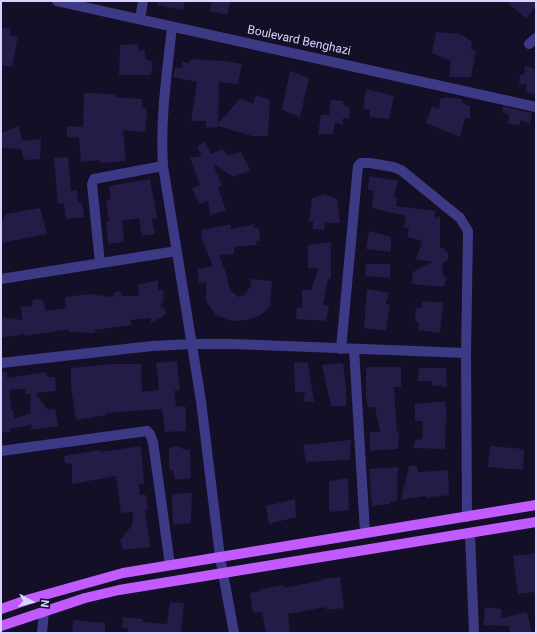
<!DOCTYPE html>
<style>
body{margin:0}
#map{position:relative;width:537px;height:634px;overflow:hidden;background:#130f26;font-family:Roboto,sans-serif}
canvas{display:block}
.frame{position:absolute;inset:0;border:2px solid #d9d4ff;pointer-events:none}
.north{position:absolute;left:12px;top:582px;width:40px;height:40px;-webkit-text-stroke:3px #130f26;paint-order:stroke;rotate:97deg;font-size:11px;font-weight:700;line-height:16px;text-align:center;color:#d9d4ff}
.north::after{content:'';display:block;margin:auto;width:14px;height:18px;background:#d9d4ff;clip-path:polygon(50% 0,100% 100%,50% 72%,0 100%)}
</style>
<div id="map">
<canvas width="537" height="634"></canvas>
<div class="frame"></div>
<div class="north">N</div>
</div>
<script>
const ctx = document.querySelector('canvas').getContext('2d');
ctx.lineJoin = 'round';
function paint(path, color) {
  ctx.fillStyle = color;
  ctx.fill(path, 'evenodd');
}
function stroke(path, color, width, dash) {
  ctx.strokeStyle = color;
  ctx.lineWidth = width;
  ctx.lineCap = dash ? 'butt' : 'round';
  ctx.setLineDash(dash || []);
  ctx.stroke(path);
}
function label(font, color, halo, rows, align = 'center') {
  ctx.font = font + ' Roboto,sans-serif';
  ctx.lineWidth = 3;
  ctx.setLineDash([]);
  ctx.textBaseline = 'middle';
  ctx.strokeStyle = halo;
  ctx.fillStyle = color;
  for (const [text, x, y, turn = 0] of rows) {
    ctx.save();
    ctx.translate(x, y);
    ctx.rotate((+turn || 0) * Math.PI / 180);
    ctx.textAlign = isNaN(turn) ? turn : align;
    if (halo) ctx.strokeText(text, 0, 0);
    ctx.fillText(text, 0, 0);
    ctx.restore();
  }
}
paint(new Path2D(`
 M158 1H185L183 10 157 5Z
 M212 1H231L227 15 210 11Z
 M506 1H536V6L526 19Z
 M2 28 11 29 10 35 18 36 12 67 1 65V34Z
 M436 32 461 34 472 42 471 49 476 51 471 77H449L451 61 432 53Z
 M138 44 139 51 145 50V59L153 62 151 75H119L120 45Z
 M191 59 220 61V60L242 64 238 84 219 82 218 123 241 98 253 104 256 95 270 100 268 136H252L218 126V127L206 128V121H191L197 82 173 77 175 67 182 68V62L189 63Z
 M525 66 536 69V95L526 92 527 84H519L520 75H524Z
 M290 71 309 78 300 117 282 110Z
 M366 89 394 96 389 119 370 117V110L363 108Z
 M84 93 116 94V97L142 99V108L147 109 145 132 123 130 126 161 100 163V160L81 162 79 138 67 137V126L83 127Z
 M447 97 462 99 463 103 470 106V118H465L460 137 426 123 432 106 439 109 440 99Z
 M331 100 343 101 344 106 350 107 349 119 343 118V125L335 122 333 134H318L321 115H329Z
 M503 106 532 113 530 124 520 120V125L508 124 509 115 502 112Z
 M19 126 22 141 41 139 40 159 24 160 21 149 1 148V133Z
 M205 142 211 154 222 149 228 155 241 152 250 170 234 177 213 164 222 186 218 188 226 210 210 215 208 201 199 204 192 188 200 185 190 158 202 156 197 146Z
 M68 157 71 191 77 190 78 203H82L84 217 66 219 64 203 58 204 54 158Z
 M369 176 398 181 394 196 397 198 396 206 435 211V219L440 216V248H444L448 253V259L442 264 443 276 447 277 444 287 412 284 413 272 433 262 416 259 422 241 407 237 409 228H404L406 216 372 208 374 191 368 190Z
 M150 179 157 218 152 219 155 234 142 236 139 218 122 221 124 242 108 244 106 222H109L106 200H111L109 186Z
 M325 194 337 199 340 223H325L324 230 313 229V221H309L312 198Z
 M40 208 47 234 1 243V221L3 220 6 214Z
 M231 224V229L255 224 254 228H259L260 241H256L257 245 234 247V254L219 255 226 273 230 290 238 297 245 295 251 285V279L272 281 270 306 261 315 247 320 231 321 216 315 206 301V282L199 283 197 269 213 266 201 238 202 230Z
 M369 231 391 237V252L366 249Z
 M331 242V279H328L323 305 329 306 326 321 296 319 297 307 302 308V290H311L318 269 308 268V245Z
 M366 264H390V278L365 276Z
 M158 280V290H163L164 300 160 306 166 310 165 315 151 323V318L138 319 131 320V325L95 330V333L69 332V329L25 336 24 334 1 338V317L22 320 21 307 32 306 33 299 43 300 46 311 66 308 65 297 89 294 113 297 115 292 120 291 122 296H139L137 285Z
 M367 289 389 293 386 304 390 305 386 331 364 328Z
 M421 301 443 302 440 333 418 330 419 322 415 321 416 308 422 307Z
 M177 361 180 390 174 391 176 406 186 407V431L165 432 162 409 105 413 106 415 76 420 71 387V368L111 364H141L142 392 159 390 156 363Z
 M294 362 308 363 314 402 303 401 305 392H295Z
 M343 363 346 387V406H331L322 365Z
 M366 367H401V387H394L397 432 399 431 398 449 370 451V432H380L375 407H368L366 398Z
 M419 368H446L447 387 432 385 431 381H418Z
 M7 372V378L46 372 48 377H55L56 391 35 393 48 410 55 409 58 426 31 430 32 425 10 429V432H1V373ZM26 389V394H31L30 413 14 419 13 410H11L9 390Z
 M445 401 447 420H446L445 449 413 448 415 440 422 439 423 421H415V404Z
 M351 440 350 460 306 462 303 445Z
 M141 446 144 484H139L140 495H146L148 510 145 511 150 547 123 550 120 541 132 525 133 512 121 513 116 476 72 484V464L65 463 64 456 100 450V452Z
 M179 446 183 449 190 450 191 478 175 480 173 471 169 469V448Z
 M490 446 524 449 523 470 488 467Z
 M409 466H417L418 472 448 470 449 495 426 498V496L401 500Z
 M398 467 397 501 390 502V504L372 506 369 469Z
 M348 478 349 510 329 512V481Z
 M192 493 191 523 173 525 172 494Z
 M295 499 296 517 269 524 266 506Z
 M536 553V592L518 594 513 556Z
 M340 577 344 608 327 610 326 607 288 614 290 633H266L262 612 253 613 250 593 261 591V589L284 585V588L323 580V579Z
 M170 602 184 603 181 633H128V629L122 628 123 617 143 619 142 622 167 624Z
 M485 607 502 609 501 618 527 612 532 633H510L509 626 483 625V623L484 622Z
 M73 620 105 623V633H72Z`), '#241b47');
stroke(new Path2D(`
 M57 1 536 107
 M140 19 143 1
 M172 27C167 73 160 119 163 166L201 401 220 557 234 633
 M529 44 536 38
 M100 263 92 184 94 179 163 166
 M1 279 177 251
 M341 349 358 166 361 163H370L393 167 401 170 460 218 468 231 466 353 467 517
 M354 349 365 532
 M1 363 152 346 192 344H233L466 353
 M1 451 147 431 150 434 153 442 170 565
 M470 533 474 633
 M42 633 44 611`), '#3d3a85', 10);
stroke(new Path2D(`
 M1 609 30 599 123 573 536 505
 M1 626 85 598 119 590 536 522`), '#c25bff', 10);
label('12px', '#d9d4ff', '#130f26', [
 ["Boulevard Benghazi",299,41,12]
]);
</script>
